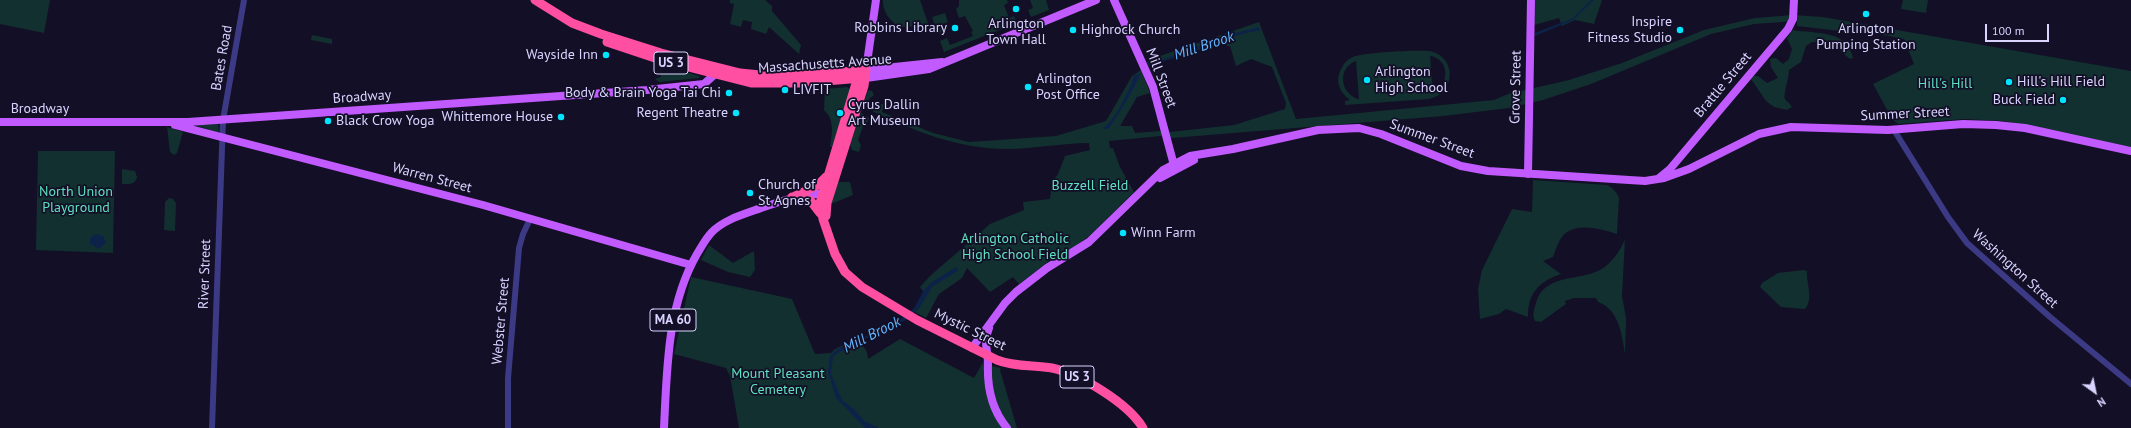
<!DOCTYPE html>
<style>
body{margin:0}
#map{position:relative;width:2131px;height:428px;overflow:hidden;background:#130f26;font-family:"PT Sans",sans-serif}
canvas{display:block}
.north{position:absolute;left:2075px;top:372px;width:40px;height:40px;-webkit-text-stroke:3px #130f26;paint-order:stroke;rotate:147deg;font-size:11px;font-weight:700;line-height:16px;text-align:center;color:#d9d4ff}
.north::after{content:'';display:block;margin:auto;width:14px;height:18px;background:#d9d4ff;clip-path:polygon(50% 0,100% 100%,50% 72%,0 100%)}
.scale{position:absolute;left:1985px;top:24px;width:64px;height:18px;box-sizing:border-box;border:2px solid #d9d4ff;border-top:0;padding-left:5px;font-size:12px;line-height:14px;white-space:nowrap;color:#d9d4ff;-webkit-text-stroke:3px #130f26;paint-order:stroke}
</style>
<div id="map">
<canvas width="2131" height="428"></canvas>
<div class="north">N</div>
<div class="scale">100 m</div>
</div>
<script>
const ctx = document.querySelector('canvas').getContext('2d');
ctx.lineJoin = 'round';
function paint(path, color) {
  ctx.fillStyle = color;
  ctx.fill(path, 'evenodd');
}
function stroke(path, color, width, dash) {
  ctx.strokeStyle = color;
  ctx.lineWidth = width;
  ctx.lineCap = dash ? 'butt' : 'round';
  ctx.setLineDash(dash || []);
  ctx.stroke(path);
}
function label(font, color, halo, rows, align = 'center') {
  ctx.font = font + ' "PT Sans",sans-serif';
  ctx.lineWidth = 3.5;
  ctx.setLineDash([]);
  ctx.textBaseline = 'middle';
  ctx.strokeStyle = halo;
  ctx.fillStyle = color;
  for (const [text, x, y, turn = 0] of rows) {
    ctx.save();
    ctx.translate(x, y);
    ctx.rotate((+turn || 0) * Math.PI / 180);
    ctx.textAlign = isNaN(turn) ? turn : align;
    if (halo) ctx.strokeText(text, 0, 0);
    ctx.fillText(text, 0, 0);
    ctx.restore();
  }
}
paint(new Path2D(`
 M0 0H50L44 33 0 24Z
 M730 0H765L772 6V11L801 45 799 54 769 27 766 34 751 29 752 22 743 20 741 27 730 24 734 4 730 3Z
 M883 0H920L929 26 899 27C890 21 882 11 883 0Z
 M959 0H1007L1008 3 1004 5 1009 18 1014 16 1017 23 944 52 940 41 947 38 950 45 973 36 971 32 973 31 965 16 959 18 956 9 959 6Z
 M1030 0H1046L1049 10 1031 17 1028 10 1033 8Z
 M1534 0H1602L1594 24 1575 20 1562 26 1559 18 1534 25Z
 M1903 0H1928L1926 13 1901 9Z
 M945 13 948 22 943 24 945 32 938 34 932 17Z
 M1793 15 1823 17 2131 71V147L2004 121 1964 119 1898 124 1892 119 1873 84 1914 64 1904 39 1853 29 1840 31 1797 26V21L1754 24 1711 34 1591 84 1543 100 1509 108 1443 116 1172 138 1161 136 1109 141 1110 148H1113L1120 167 1134 192 1089 236 1077 245 1050 260 1019 284 1013 277 990 292 967 268 962 278 939 294 926 318 915 312 920 307 923 291 920 287 930 276 990 224 1024 210 1023 202 1050 199 1052 182 1058 174 1065 156 1090 150 1089 143C1062 143 1034 149 1007 149 958 149 911 130 868 109L865 100 868 90 872 91 874 95 869 99V102L879 105 885 103 882 112 933 133 969 142 1056 136 1106 121 1132 76 1141 70 1150 93 1137 97 1120 126H1132L1135 133 1160 131 1170 132 1234 125 1285 109 1286 103 1272 67 1251 59 1236 66 1230 46H1227L1225 41 1149 66 1147 62 1151 59 1259 22 1296 119 1494 100 1508 94 1569 80 1622 63 1704 30 1755 18Z
 M1793 30C1815 34 1847 29 1853 58L1850 59 1837 48 1820 42H1812L1806 46 1801 62 1789 70C1789 78 1783 95 1785 99 1787 102 1790 103 1792 107L1787 110 1774 107 1766 101 1751 79 1754 76H1758L1767 83 1778 78 1771 67 1770 59 1776 58 1783 64 1789 59 1792 49 1787 38Z
 M312 35 332 39V44L311 40Z
 M1430 51C1457 57 1456 93 1429 99L1345 105V101L1350 100C1343 95 1338 88 1338 79 1339 70 1344 61 1353 57 1365 52 1416 50 1430 51ZM1430 56C1450 59 1450 85 1433 94ZM1356 61 1359 99H1358C1340 93 1337 68 1356 61Z
 M664 66 699 76V78L659 82 655 79 661 77 659 69Z
 M847 87 851 90 832 147H830C832 133 835 120 824 110L825 89Z
 M861 113 869 118 866 125 863 126 858 140 861 145 859 152 852 150 850 144Z
 M218 124 219 133 195 125Z
 M167 127 183 132 177 153 174 155 170 152Z
 M38 151H115L113 253 36 250Z
 M122 169 135 171 137 177C135 185 129 184 122 184Z
 M1533 180 1607 185C1613 188 1618 193 1619 199L1617 234C1601 229 1571 220 1560 240 1557 245 1555 252 1553 257L1543 261 1561 274C1539 282 1528 292 1528 317L1506 309 1499 314 1480 319 1478 289 1482 270 1512 209 1532 212Z
 M838 182H850L853 195 831 204Z
 M169 198 173 199 176 203 175 231 164 230 165 202Z
 M1625 239 1622 296 1626 318 1625 354C1622 335 1619 309 1598 302L1596 298H1574L1565 301 1566 304 1563 306 1541 322 1535 321C1532 315 1534 309 1536 303 1543 274 1579 281 1600 270 1611 264 1621 250 1625 239Z
 M709 245 733 263 754 251 755 270 750 277 728 272 701 260Z
 M1803 270 1807 271C1806 284 1814 298 1805 309L1781 307 1760 287 1762 283 1778 273Z
 M691 277 792 299 815 354 831 353 835 349 858 338 867 352 868 359 900 339 974 378 983 362 991 366 1001 368 1000 370 1017 428H739L730 376 726 368 674 354Z`), '#12302f');
paint(new Path2D(`
 M1591 0H1594L1573 20 1535 36V33L1573 18Z
 M1259 27 1260 31C1246 29 1169 60 1149 66L1148 62 1161 60 1232 34Z
 M1140 73C1141 78 1114 122 1108 129H1105L1103 128C1114 123 1131 87 1134 76Z
 M96 234 103 236 106 243 99 249 90 244V238Z
 M956 267 958 270 956 272 932 287 920 307 906 320 856 343 833 356 831 374 842 400 856 411 864 421 879 428H865L836 398 828 372 830 356 835 351 856 338 864 337 902 318 914 308 924 290 932 282Z`), '#0c2248');
stroke(new Path2D(`
 M1894 130 1948 217 1967 243 2050 317 2131 384
 M212 428 223 120 244 0
 M508 428V378L519 248 523 234 530 219`), '#3d3a85', 6);
stroke(new Path2D(`
 M876 0 866 70 942 62
 M1114 0 1153 87 1175 169
 M866 78 929 69 1096 0
 M0 122H188L647 90 704 84 714 75 715 69
 M175 125 483 205 691 265
 M1528 174 1531 0
 M1160 178 1194 160
 M1659 178 1670 169 1788 29 1793 19 1794 0
 M989 328C983 343 988 350 988 364 987 387 992 410 1007 428
 M972 348 1005 303 1016 292 1047 268 1089 242 1163 170 1190 156 1233 149 1318 130 1359 128 1381 134 1461 166 1488 171 1645 181 1664 178 1689 169 1759 134 1791 127 1888 130 1963 124 1996 125 2025 128 2131 151
 M664 428C667 369 667 306 697 254 702 246 706 238 712 232 725 219 745 214 761 208 784 200 804 194 829 193`), '#c25bff', 8);
stroke(new Path2D(`
 M535 0 572 23 601 34 661 53 740 73 780 77 866 70 864 86 827 203 826 216
 M607 42 661 60 751 83H801L862 78
 M860 70 820 203 823 219 835 254 845 272 862 287 917 320 997 360C1014 367 1034 365 1052 368 1080 374 1128 403 1143 428
 M792 197 810 200 820 213
 M793 197 818 185 826 177`), '#ff4fa3', 9);
for (const [x, y, r, color] of [
 [1016,9,4,"#00e5ff"],
 [1866,14,4,"#00e5ff"],
 [955,28,4,"#00e5ff"],
 [1073,30,4,"#00e5ff"],
 [1680,30,4,"#00e5ff"],
 [606,55,4,"#00e5ff"],
 [1367,80,4,"#00e5ff"],
 [2009,82,4,"#00e5ff"],
 [1028,87,4,"#00e5ff"],
 [785,90,4,"#00e5ff"],
 [729,93,4,"#00e5ff"],
 [2063,100,4,"#00e5ff"],
 [736,113,4,"#00e5ff"],
 [840,113,4,"#00e5ff"],
 [561,117,4,"#00e5ff"],
 [328,121,4,"#00e5ff"],
 [750,193,4,"#00e5ff"],
 [1123,233,4,"#00e5ff"]
]) {
  const dot = new Path2D();
  dot.arc(x, y, r, 0, 2 * Math.PI);
  ctx.fillStyle = color;
  ctx.fill(dot);
  stroke(dot, '#130f26', 1.5);
}
for (const [x, y, w] of [
 [671,63,34],
 [673,320,46],
 [1077,377,34]
]) {
  const box = new Path2D();
  box.roundRect(x - w / 2, y - 11, w, 22, 3);
  ctx.fillStyle = '#130f26';
  ctx.fill(box);
  stroke(box, '#d9d4ff', 1);
}
label('bold 13px', '#d9d4ff', null, [
 ["US 3",671,63],
 ["MA 60",673,320],
 ["US 3",1077,377]
]);
label('14px', '#d9d4ff', '#130f26', [
 ["Inspire",1672,22,"right"],
 ["Fitness Studio",1672,38,"right"],
 ["Arlington",1016,24,"center"],
 ["Town Hall",1016,40,"center"],
 ["Robbins Library",947,28,"right"],
 ["Arlington",1866,29,"center"],
 ["Pumping Station",1866,45,"center"],
 ["Highrock Church",1081,30],
 ["Wayside Inn",598,55,"right"],
 ["Arlington",1375,72],
 ["High School",1375,88],
 ["Arlington",1036,79],
 ["Post Office",1036,95],
 ["Hill's Hill Field",2017,82],
 ["LIVFIT",793,90],
 ["Body & Brain Yoga Tai Chi",721,93,"right"],
 ["Buck Field",2055,100,"right"],
 ["Cyrus Dallin",848,105],
 ["Art Museum",848,121],
 ["Regent Theatre",728,113,"right"],
 ["Whittemore House",553,117,"right"],
 ["Black Crow Yoga",336,121],
 ["Church of",758,185],
 ["St Agnes",758,201],
 ["Winn Farm",1131,233]
], 'left');
label('14px', '#d9d4ff', '#130f26', [
 ["Bates Road",222,58,-80],
 ["Massachusetts Avenue",825,64,-4],
 ["Mill Street",1161,78,69],
 ["Brattle Street",1723,85,-50],
 ["Grove Street",1516,87,-89],
 ["Broadway",362,97,-4],
 ["Broadway",40,109],
 ["Summer Street",1905,114,-3],
 ["Summer Street",1432,139,20],
 ["Warren Street",432,178,15],
 ["Washington Street",2015,269,42],
 ["River Street",205,274,-88],
 ["Webster Street",501,321,-85],
 ["Mystic Street",970,330,26]
]);
label('14px', '#5fe0c0', '#130f26', [
 ["Hill's Hill",1945,84],
 ["Buzzell Field",1090,186],
 ["North Union",76,192],
 ["Playground",76,208],
 ["Arlington Catholic",1015,239],
 ["High School Field",1015,255],
 ["Mount Pleasant",778,374],
 ["Cemetery",778,390]
]);
label('italic 15px', '#62b6ff', '#130f26', [
 ["Mill Brook",1204,46,-18],
 ["Mill Brook",872,335,-27]
]);
</script>
